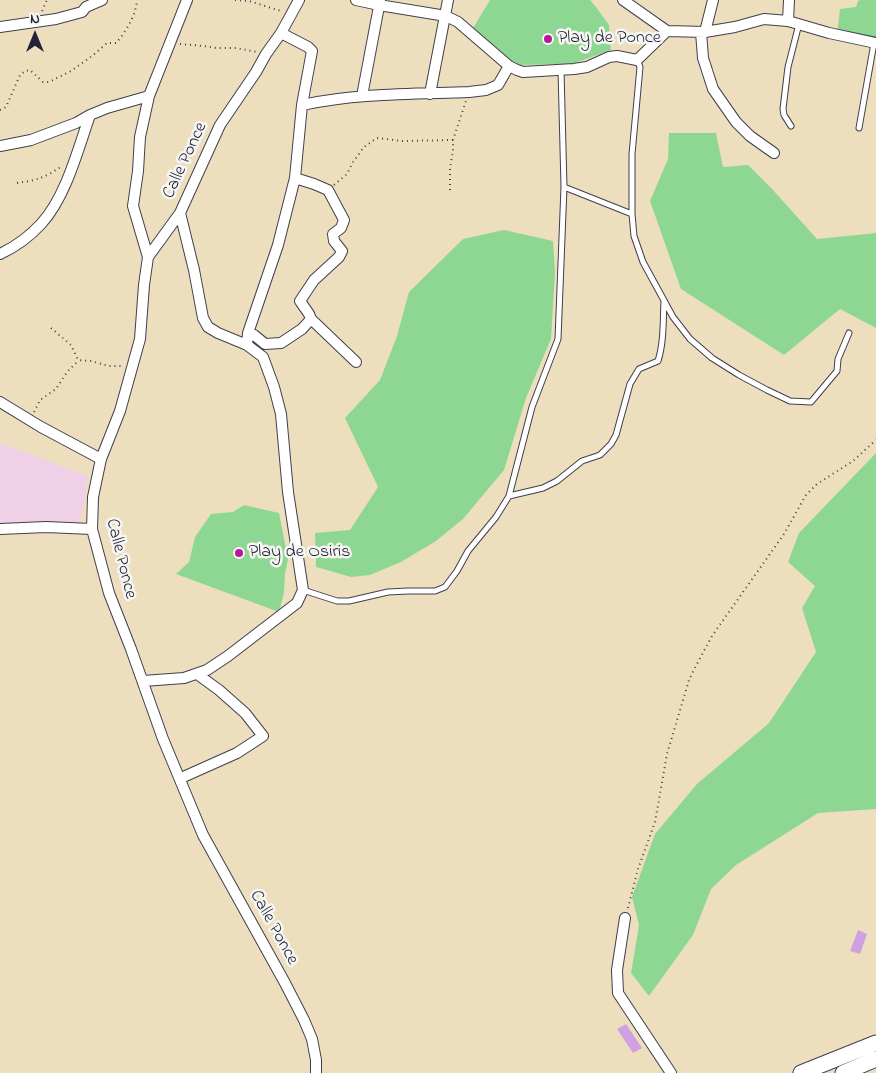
<!DOCTYPE html>
<style>
body{margin:0}
#map{position:relative;width:876px;height:1073px;overflow:hidden;background:#eddfbe;font-family:"Indie Flower",sans-serif}
canvas{display:block}
.north{position:absolute;left:10px;top:10px;width:50px;height:50px;-webkit-text-stroke:4px #f6f6f2;paint-order:stroke;rotate:0deg;font-size:14px;font-weight:700;line-height:20px;text-align:center;color:#22223b}
.north::after{content:'';display:block;margin:auto;width:18px;height:22px;background:#22223b;clip-path:polygon(50% 0,100% 100%,50% 72%,0 100%)}
</style>
<div id="map">
<canvas width="876" height="1073"></canvas>
<div class="north">N</div>
</div>
<script>
const ctx = document.querySelector('canvas').getContext('2d');
ctx.lineJoin = 'round';
function paint(path, color) {
  ctx.fillStyle = color;
  ctx.fill(path, 'evenodd');
}
function stroke(path, color, width, dash) {
  ctx.strokeStyle = color;
  ctx.lineWidth = width;
  ctx.lineCap = dash ? 'butt' : 'round';
  ctx.setLineDash(dash || []);
  ctx.stroke(path);
}
function label(font, color, halo, rows, align = 'center') {
  ctx.font = font + ' "Indie Flower",sans-serif';
  ctx.lineWidth = 5;
  ctx.setLineDash([]);
  ctx.textBaseline = 'middle';
  ctx.strokeStyle = halo;
  ctx.fillStyle = color;
  for (const [text, x, y, turn = 0] of rows) {
    ctx.save();
    ctx.translate(x, y);
    ctx.rotate((+turn || 0) * Math.PI / 180);
    ctx.textAlign = isNaN(turn) ? turn : align;
    if (halo) ctx.strokeText(text, 0, 0);
    ctx.fillText(text, 0, 0);
    ctx.restore();
  }
}
paint(new Path2D(`
 M0 443 88 476 81 521 0 525Z`), '#efd0e6');
paint(new Path2D(`
 M490 0H590L596 7 609 25 611 50 572 64 516 65 473 28Z
 M860 0H876V39L837 34 840 9 856 7 858 1Z
 M669 133H716L723 167 748 165 772 189 817 239 876 233V328L840 309 784 355 681 289 650 201 668 159Z
 M504 230 553 241 555 273 551 339 526 398 504 470 463 519 436 541 401 562 370 575 351 577 316 567 315 533 350 530 378 487 345 418 380 380 397 336 409 292 463 239Z
 M876 453V809L818 813 736 865 711 889 693 935 649 996 631 973 639 925 632 897 655 834 697 784 769 723 816 652 802 608 815 586 788 562 799 533Z
 M244 505 279 513 288 559 285 574 284 593 279 612 176 574 189 562 195 537 211 514 233 512Z`), '#8ed792');
paint(new Path2D(`
 M858 930 867 934 860 954 850 951Z
 M626 1024 642 1048 633 1053 617 1029Z`), '#d0a0e2');
const lane = new Path2D(`
 M637 60 640 67 632 154V214L634 236 643 262 673 317 690 339 712 358 739 375 767 390 790 401 811 402 837 371 838 359 849 333
 M791 126 784 115 783 109 788 67 799 24
 M859 128 874 43
 M564 187 632 214
 M509 496 543 488 557 481 582 461 600 455 611 444 616 435 630 384 639 369 658 361C664 342 663 321 664 301
 M303 590 337 601H349L388 592 408 591H435L445 587 457 571 468 551 496 517 509 496 532 407 558 339 564 187 561 70`);
const street = new Path2D(`
 M299 0 281 33 266 54 256 72 220 125 180 213 148 257 144 285 140 339 120 411 101 459 93 497 92 529 109 593 131 649 163 739 203 835 285 983 304 1020 312 1039 316 1060V1073
 M356 0 379 5 446 16 458 22 509 66 517 70 523 72 574 69 587 67 609 57 617 56 637 60 667 31
 M623 0 667 31 705 32 735 27 764 19 788 21 829 33 876 43
 M788 21 789 0
 M0 27 56 19 82 12 86 7 102 0
 M701 32 703 58 713 89 736 122 750 136 774 153
 M705 32 713 0
 M430 94 448 0
 M362 96 380 1
 M302 105C357 93 413 94 469 92L486 90 498 85 509 66
 M0 146 31 140 76 123 90 115 107 108 149 96
 M0 254C15 247 30 236 41 224 66 197 78 149 90 115
 M148 257 133 206 138 171 140 137 149 96 187 0
 M311 319 356 362
 M248 333 254 335 265 344 281 343 302 329 311 319 309 314 300 301 314 280 339 257 342 251 334 241 333 234 341 228 344 220 328 190 314 184 295 178
 M247 345 248 333 278 245 295 178 302 105 312 51 308 47 281 33
 M0 402 41 427 101 459
 M0 529 46 527 92 529
 M143 681 184 678 207 670 228 656 297 603 303 590 288 492 281 414 274 387 263 357 247 345 218 333 208 327 203 318 194 270 180 213
 M181 778 237 753 263 736 245 713 219 690 197 674
 M625 918 617 970 618 993 671 1073`);
const secondary = new Path2D(`
 M801 1073 876 1043
 M843 1073 876 1059`);
stroke(lane, '#403e4f', 7);
stroke(street, '#403e4f', 12);
stroke(secondary, '#403e4f', 17);
stroke(new Path2D(`
 M235 0 249 1 281 11
 M42 11 47 0
 M110 43H116C126 32 136 15 137 0
 M180 44 204 46 216 48H236L257 52
 M0 110 6 107 20 75 25 71 30 70 43 82H49L71 71 92 56 106 44H109
 M17 183C38 180 44 178 62 166
 M334 185 347 174 353 162 364 147 377 138 402 141 453 140
 M450 190V168L453 151V140L466 101
 M51 328 71 345 78 360 91 361 109 366H123
 M34 412 40 400 56 389 67 372 78 361
 M628 908 638 869 655 822 667 754 689 680 698 662 712 636 784 534 806 495 817 484 853 461 876 440`), '#403e4f', 2, [1, 4]);
stroke(lane, '#fff', 5);
stroke(street, '#fff', 10);
stroke(secondary, '#fff', 15);
for (const [x, y, r, color] of [
 [548,39,5,"#b5179e"],
 [239,553,5,"#b5179e"]
]) {
  const dot = new Path2D();
  dot.arc(x, y, r, 0, 2 * Math.PI);
  ctx.fillStyle = color;
  ctx.fill(dot);
  stroke(dot, '#f6f6f2', 2);
}
label('18px', '#22223b', '#f6f6f2', [
 ["Play de Ponce",558,39],
 ["Play de Osiris",249,553]
], 'left');
label('18px', '#22223b', '#f6f6f2', [
 ["Calle Ponce",186,161,-65],
 ["Calle Ponce",120,559,76],
 ["Calle Ponce",273,928,61]
]);
</script>
